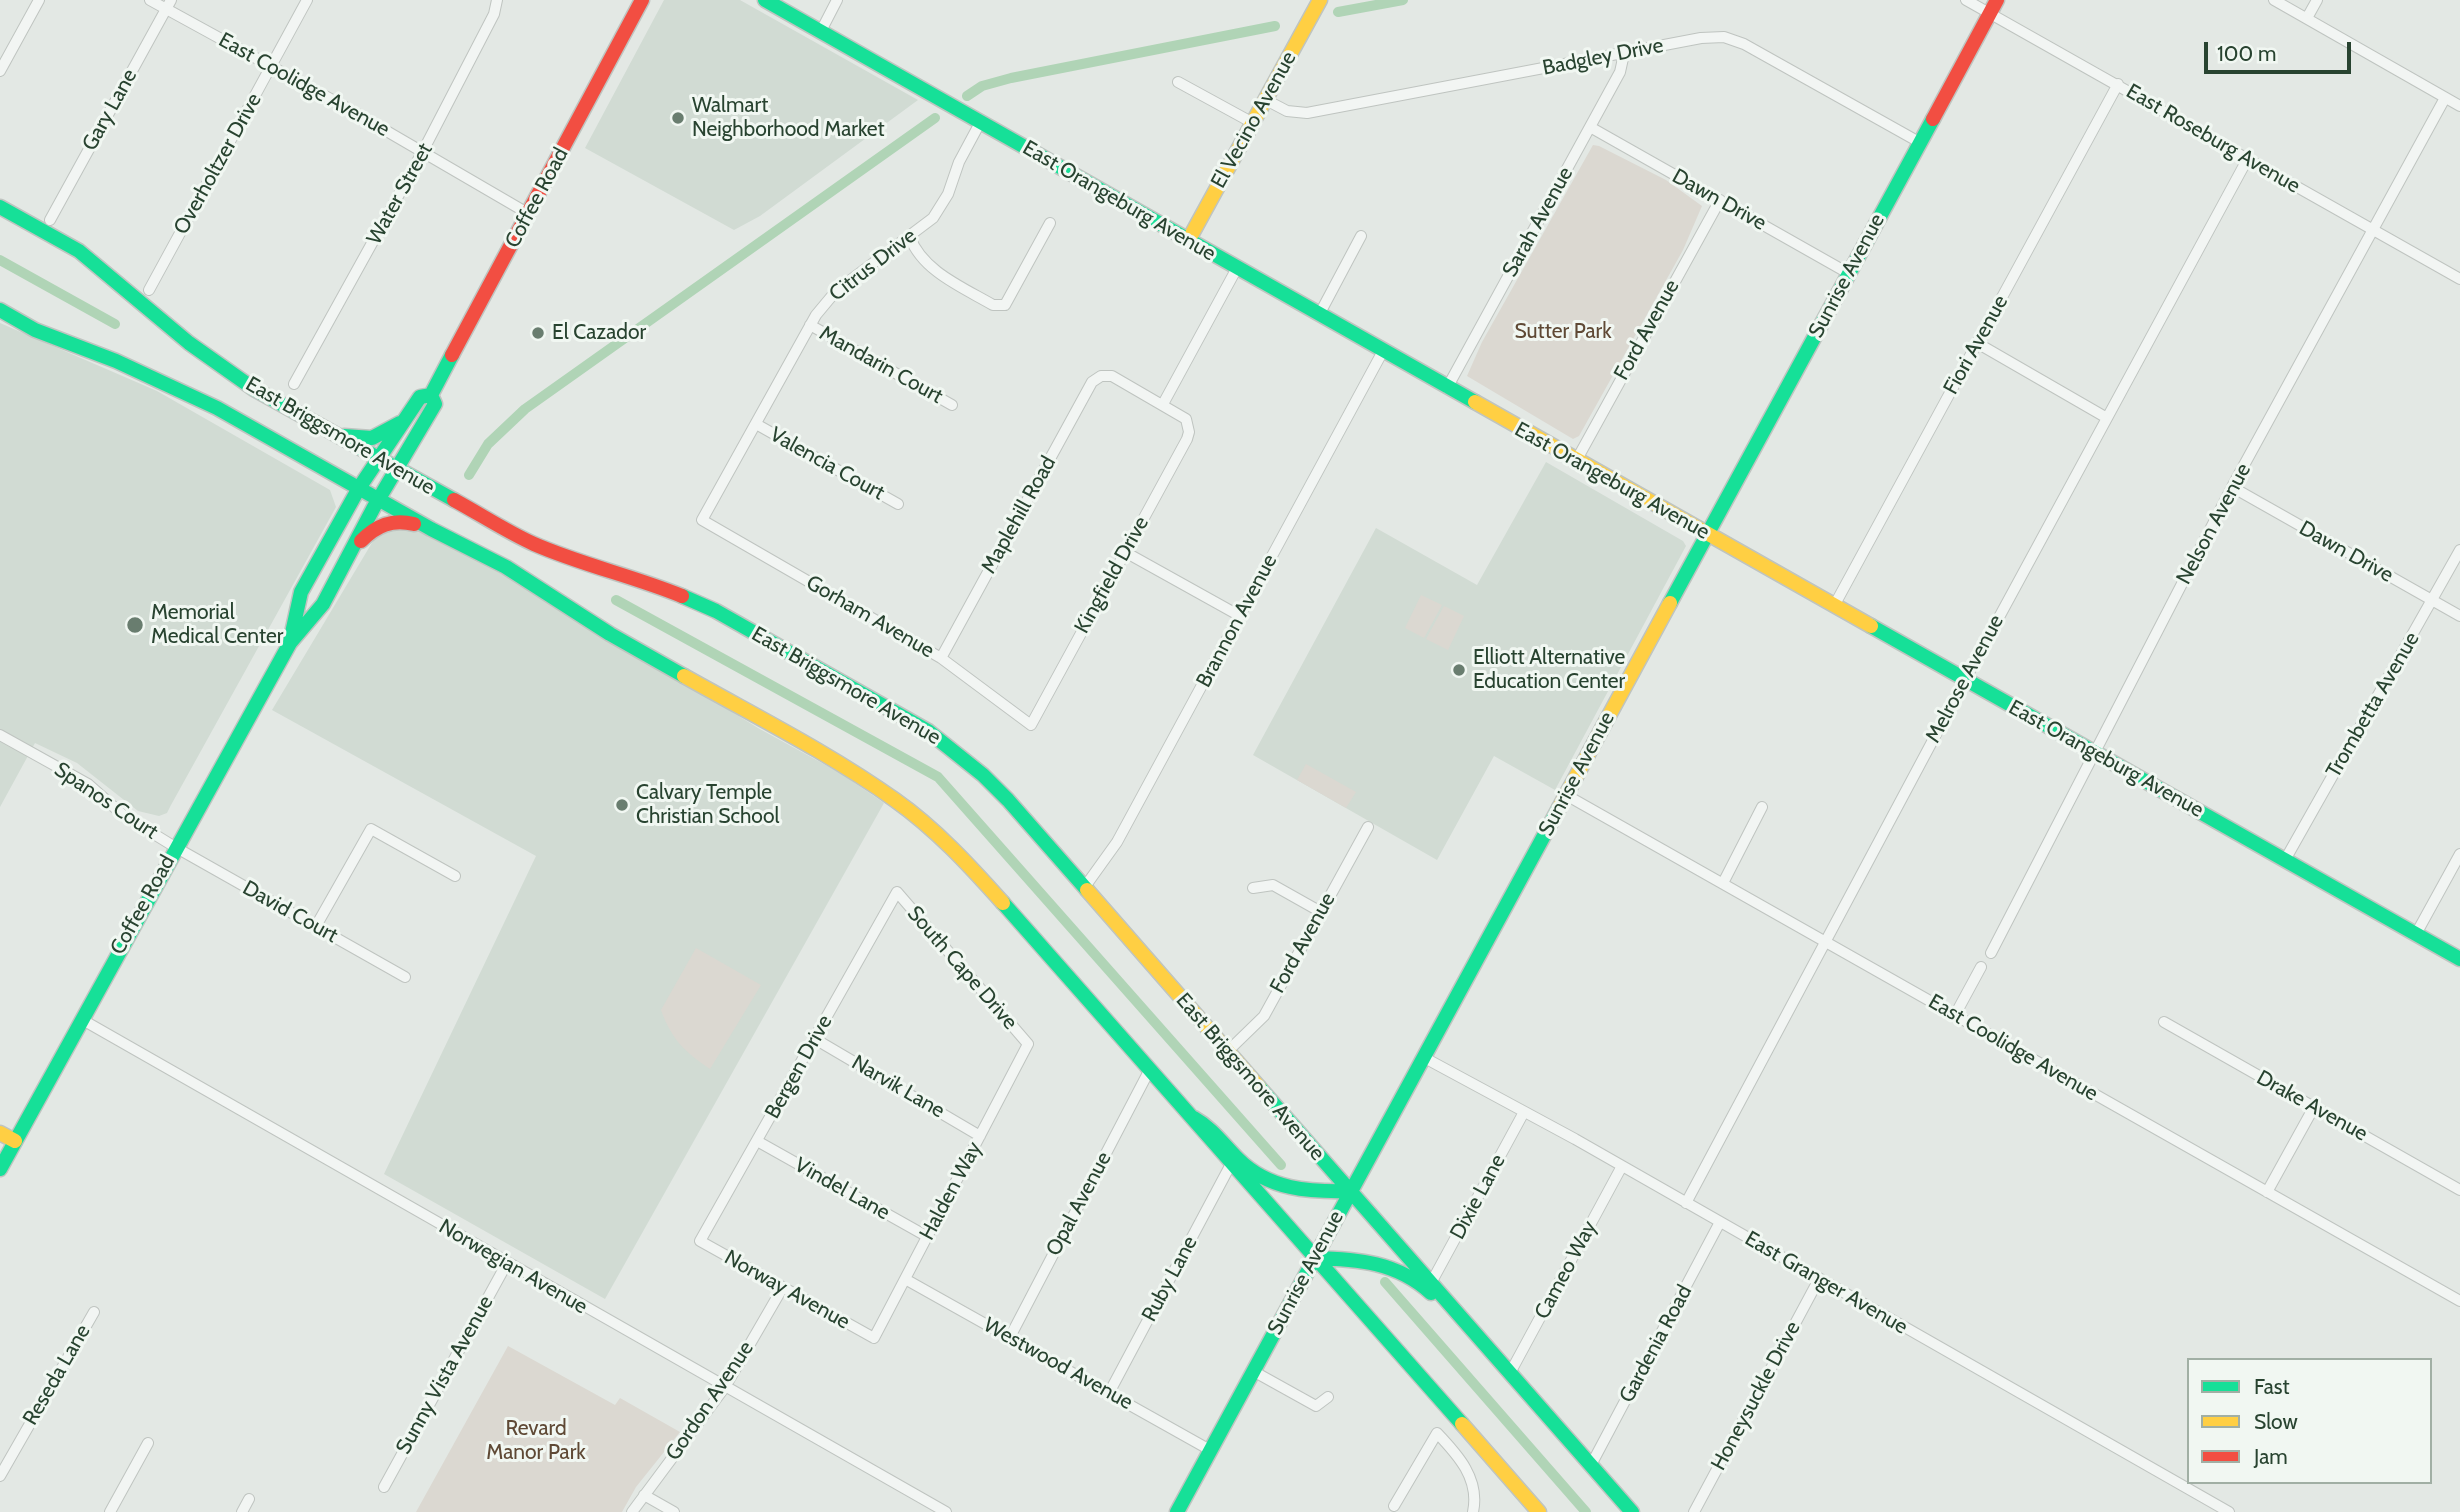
<!DOCTYPE html>
<style>
body{margin:0}
#map{position:relative;width:2460px;height:1512px;overflow:hidden;background:#e3e8e4;font-family:Cabin,sans-serif}
canvas{display:block}
.legend{position:absolute;left:2187px;top:1358px;width:245px;height:126px;box-sizing:border-box;background:#f1f7f2;border:2px solid #a1afa4;margin:0;padding:9px 12px;list-style:none;font-size:21px;color:#284330}
.legend li{display:flex;align-items:center;gap:14px;height:35px}
.legend b{width:35px;border:2px solid #a1afa4}
.scale{position:absolute;left:2204px;top:42px;width:147px;height:32px;box-sizing:border-box;border:4px solid #284330;border-top:0;padding-left:9px;font-size:21px;line-height:24px;white-space:nowrap;color:#284330;-webkit-text-stroke:5px #f1f7f2;paint-order:stroke}
</style>
<div id="map">
<canvas width="2460" height="1512"></canvas>
<ul class="legend">
<li><b style="height:9px;background:#16e098"></b>Fast</li>
<li><b style="height:9px;background:#ffcf43"></b>Slow</li>
<li><b style="height:9px;background:#f24e42"></b>Jam</li>
</ul>
<div class="scale">100 m</div>
</div>
<script>
const ctx = document.querySelector('canvas').getContext('2d');
ctx.lineJoin = 'round';
function paint(path, color) {
  ctx.fillStyle = color;
  ctx.fill(path, 'evenodd');
}
function stroke(path, color, width, dash) {
  ctx.strokeStyle = color;
  ctx.lineWidth = width;
  ctx.lineCap = dash ? 'butt' : 'round';
  ctx.setLineDash(dash || []);
  ctx.stroke(path);
}
function label(font, color, halo, rows, align = 'center') {
  ctx.font = font + ' Cabin,sans-serif';
  ctx.lineWidth = 6;
  ctx.setLineDash([]);
  ctx.textBaseline = 'middle';
  ctx.strokeStyle = halo;
  ctx.fillStyle = color;
  for (const [text, x, y, turn = 0] of rows) {
    ctx.save();
    ctx.translate(x, y);
    ctx.rotate((+turn || 0) * Math.PI / 180);
    ctx.textAlign = isNaN(turn) ? turn : align;
    if (halo) ctx.strokeText(text, 0, 0);
    ctx.fillText(text, 0, 0);
    ctx.restore();
  }
}
paint(new Path2D(`
 M664 0H740L918 100 760 216 734 230 585 148Z
 M0 323 157 391 330 490 336 507 171 805 167 813 159 816 138 811 77 763 35 743 0 807Z
 M1546 462 1683 541 1686 546 1555 790 1494 756 1437 860 1253 755 1376 528 1477 585Z
 M406 523 558 604 758 728 842 774 884 803 605 1299 384 1174 536 856 272 710 379 531Z`), '#d1dbd3');
paint(new Path2D(`
 M1593 145 1599 146 1666 180 1702 206 1683 250 1579 436 1573 439 1467 376 1482 342Z
 M1421 595 1442 605 1424 638 1405 628Z
 M1444 606 1464 616 1448 650 1426 639Z
 M1306 764 1356 792 1346 808 1297 780Z
 M696 948 761 985 710 1069C684 1051 672 1040 661 1010Z
 M508 1346 615 1405 620 1398 680 1432 636 1487 622 1512H416Z`), '#dbd8d1');
stroke(new Path2D(`
 M1338 12 1403 0
 M967 96 982 86 1011 78 1275 26
 M0 260 115 324
 M469 475 488 444 525 409 935 118
 M616 600 938 777 1281 1165
 M1385 1282 1586 1512`), '#b0d4b6', 10);
const street = new Path2D(`
 M150 0 347 108 529 214
 M1966 0 2460 279
 M2274 0 2460 106
 M2307 18 2317 0
 M821 31 837 0
 M0 71 39 0
 M1178 82 1253 123
 M1266 100 1287 111 1307 113 1701 38 1724 37 1744 44 1919 142
 M1590 127 1848 273
 M50 220 171 0
 M910 237C922 271 964 288 993 305H1005L1050 223
 M149 290 307 0
 M1319 315 1361 236
 M810 325 952 405
 M1977 343 2107 418
 M294 384 423 151 494 14 497 0
 M1447 388 1620 72 1624 54
 M1163 404 1237 268
 M756 424 898 504
 M1576 461 1720 200
 M2232 487 2460 616
 M1125 552 1240 616
 M1834 606 2118 84
 M941 658 1092 382 1101 376H1112L1186 419 1189 432 1187 439 1031 725 941 658 702 520 816 315 836 291 933 218 948 194 959 162 981 121
 M0 735 88 784 123 815 175 847 405 977
 M1566 795 2460 1301
 M2285 860 2460 550
 M1723 883 1762 807
 M1084 888 1117 842 1383 351
 M1253 888 1273 885 1321 912
 M897 892 1028 1044 874 1338 700 1241Z
 M316 926 371 829 455 876
 M2416 934 2460 854
 M1991 953 2232 487 2445 98
 M1955 1015 1981 967
 M81 1019 946 1512
 M2164 1022 2460 1190
 M815 1039 980 1136
 M1228 1051 1264 1016 1368 827
 M1423 1057 1575 1139 2229 1512
 M757 1141 928 1237
 M2267 1192 2314 1107
 M1686 1203 1965 680 2248 158
 M905 1279 1210 1450
 M1431 1283 1524 1112
 M1010 1337 1149 1071
 M1253 1371 1316 1406 1328 1397
 M1510 1373 1622 1166
 M1109 1393 1231 1164
 M1591 1465 1720 1222
 M0 1476 94 1312
 M384 1487 507 1263
 M644 1495 674 1512
 M1394 1506 1437 1433C1458 1455 1480 1479 1473 1512
 M110 1512 148 1443
 M242 1512 249 1499
 M632 1512 725 1387 783 1287
 M1694 1512 1819 1279`);
const fast = new Path2D(`
 M765 0 1475 402
 M0 207 79 251 189 343 254 389 454 500
 M0 310 35 330 116 361 217 408 431 529 506 567 610 634 684 676
 M344 436 372 438 400 423
 M682 596 716 611 928 731 983 775 1008 800 1087 890
 M1670 603 1933 119
 M1871 626 2460 959
 M290 642 301 592 359 488 420 397 431 395
 M1003 903 1462 1424
 M1259 1087 1632 1512
 M1194 1118C1212 1128 1223 1144 1238 1159 1269 1190 1309 1192 1350 1191
 M0 1169 290 643 323 604 374 507 435 404 431 395 452 355
 M1313 1258C1358 1259 1397 1262 1431 1293
 M1177 1512 1559 808`);
const slow = new Path2D(`
 M1188 241 1320 0
 M1475 402 1871 626
 M684 676C755 716 829 753 895 800 936 829 970 866 1003 903
 M1559 808 1670 603
 M1087 890 1259 1087
 M0 1133 15 1141
 M1462 1424 1539 1512`);
const jam = new Path2D(`
 M1933 119 1997 0
 M452 355 642 0
 M454 500C480 514 507 532 534 544 582 565 633 576 682 596
 M361 541C377 525 392 519 414 524`);
stroke(street, '#bfc4c0', 12);
stroke(fast, '#bfc4c0', 17);
stroke(slow, '#bfc4c0', 17);
stroke(jam, '#bfc4c0', 17);
stroke(street, '#f2f5f3', 10);
stroke(fast, '#16e098', 14);
stroke(slow, '#ffcf43', 14);
stroke(jam, '#f24e42', 14);
for (const [x, y, r, color] of [
 [678,118,7,"#697d6f"],
 [538,333,7,"#697d6f"],
 [135,625,9,"#697d6f"],
 [1459,670,7,"#697d6f"],
 [622,805,7,"#697d6f"]
]) {
  const dot = new Path2D();
  dot.arc(x, y, r, 0, 2 * Math.PI);
  ctx.fillStyle = color;
  ctx.fill(dot);
  stroke(dot, '#f1f7f2', 2.5);
}
label('21px', '#284330', '#f1f7f2', [
 ["Badgley Drive",1603,57,-11],
 ["East Coolidge Avenue",304,85,29],
 ["Gary Lane",110,110,-61],
 ["El Vecino Avenue",1254,120,-61],
 ["East Roseburg Avenue",2213,139,30],
 ["Overholtzer Drive",218,164,-61],
 ["Water Street",400,194,-61],
 ["Coffee Road",537,198,-62],
 ["Dawn Drive",1719,200,29],
 ["East Orangeburg Avenue",1119,201,30],
 ["Sarah Avenue",1538,222,-61],
 ["Citrus Drive",873,265,-38],
 ["Sunrise Avenue",1847,276,-62],
 ["Ford Avenue",1647,330,-61],
 ["Fiori Avenue",1976,345,-61],
 ["Mandarin Court",881,365,29],
 ["East Briggsmore Avenue",340,436,30],
 ["Valencia Court",827,464,29],
 ["East Orangeburg Avenue",1612,481,29],
 ["Maplehill Road",1019,515,-61],
 ["Nelson Avenue",2214,524,-62],
 ["Dawn Drive",2346,552,29],
 ["Kingfield Drive",1112,575,-61],
 ["Gorham Avenue",870,617,30],
 ["Brannon Avenue",1237,621,-62],
 ["Melrose Avenue",1965,679,-62],
 ["East Briggsmore Avenue",846,686,30],
 ["Trombetta Avenue",2373,705,-60],
 ["East Orangeburg Avenue",2106,759,29],
 ["Sunrise Avenue",1577,774,-62],
 ["Spanos Court",106,801,34],
 ["Coffee Road",143,905,-61],
 ["David Court",290,912,29],
 ["Ford Avenue",1303,943,-61],
 ["South Cape Drive",962,968,49],
 ["East Coolidge Avenue",2013,1048,30],
 ["Bergen Drive",799,1067,-61],
 ["East Briggsmore Avenue",1250,1077,49],
 ["Narvik Lane",898,1087,30],
 ["Drake Avenue",2312,1106,29],
 ["Vindel Lane",842,1189,29],
 ["Halden Way",951,1191,-62],
 ["Dixie Lane",1478,1197,-62],
 ["Opal Avenue",1079,1204,-62],
 ["Norwegian Avenue",513,1267,30],
 ["Cameo Way",1566,1270,-62],
 ["Sunrise Avenue",1306,1273,-62],
 ["Ruby Lane",1170,1279,-62],
 ["East Granger Avenue",1826,1283,30],
 ["Norway Avenue",787,1290,29],
 ["Gardenia Road",1656,1344,-62],
 ["Westwood Avenue",1058,1364,29],
 ["Reseda Lane",57,1375,-60],
 ["Sunny Vista Avenue",445,1375,-61],
 ["Honeysuckle Drive",1756,1396,-62],
 ["Gordon Avenue",710,1401,-56]
]);
label('21px', '#284330', '#f1f7f2', [
 ["Walmart",692,106],
 ["Neighborhood Market",692,130],
 ["El Cazador",552,333],
 ["Memorial",151,613],
 ["Medical Center",151,637],
 ["Elliott Alternative",1473,658],
 ["Education Center",1473,682],
 ["Calvary Temple",636,793],
 ["Christian School",636,817]
], 'left');
label('21px', '#5f4935', '#f1f7f2', [
 ["Sutter Park",1563,332],
 ["Revard",536,1429],
 ["Manor Park",536,1453]
]);
</script>
